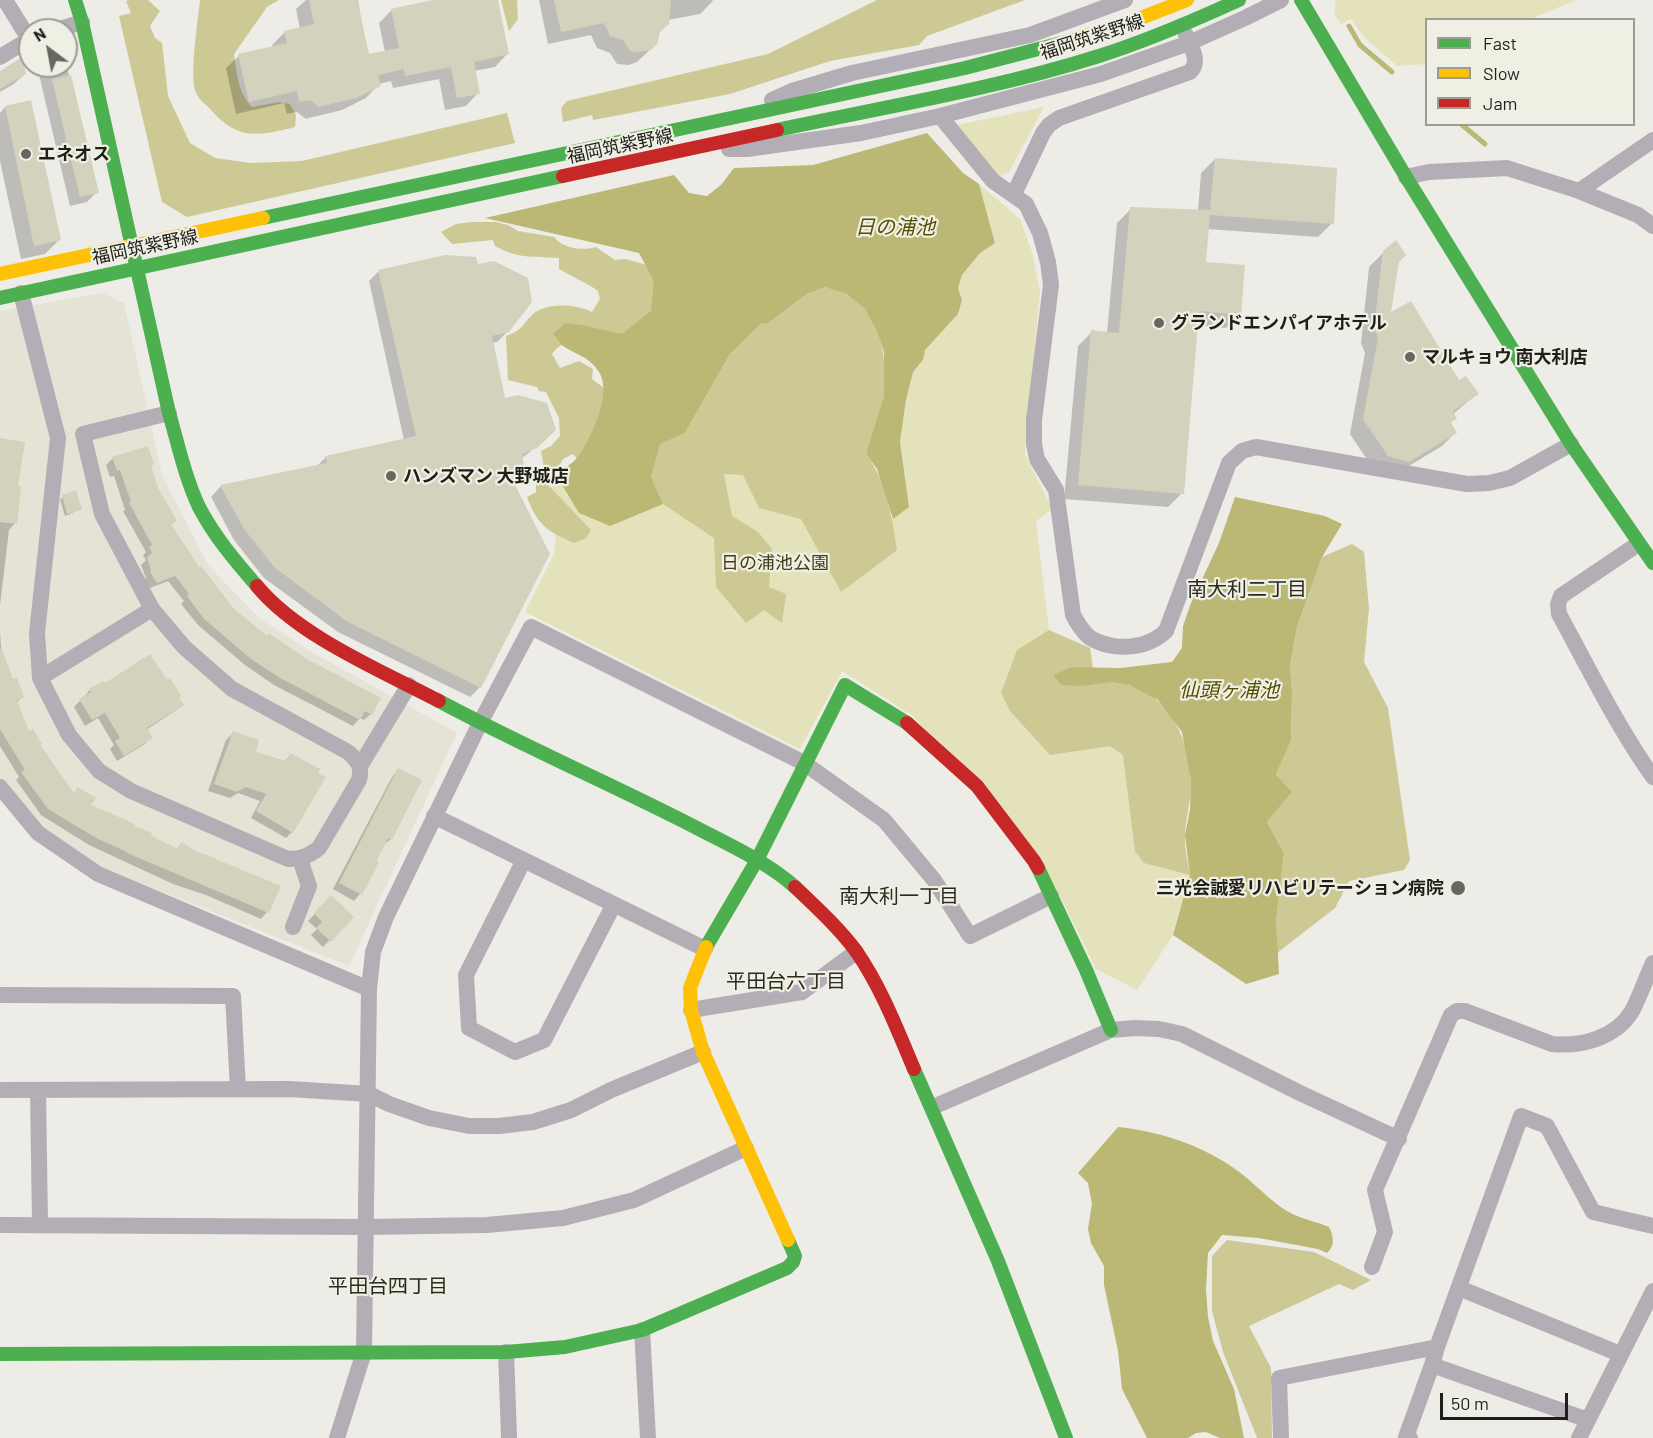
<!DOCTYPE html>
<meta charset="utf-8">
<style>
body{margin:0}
#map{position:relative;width:1653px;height:1438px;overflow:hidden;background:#edece6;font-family:Barlow,sans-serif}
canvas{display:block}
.legend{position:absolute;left:1425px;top:18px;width:210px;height:108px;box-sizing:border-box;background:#f0efe3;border:2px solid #9c9c93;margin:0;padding:8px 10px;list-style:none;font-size:18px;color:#1f1f1a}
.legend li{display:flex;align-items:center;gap:12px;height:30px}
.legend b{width:30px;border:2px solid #9c9c93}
.north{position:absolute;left:18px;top:18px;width:60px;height:60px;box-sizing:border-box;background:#f0efe3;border:2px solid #9c9c93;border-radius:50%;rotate:328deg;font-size:16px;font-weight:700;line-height:24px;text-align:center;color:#1f1f1a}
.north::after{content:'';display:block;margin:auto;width:21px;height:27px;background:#676761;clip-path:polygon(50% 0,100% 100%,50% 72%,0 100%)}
.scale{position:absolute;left:1440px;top:1393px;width:128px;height:27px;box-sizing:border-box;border:3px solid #1f1f1a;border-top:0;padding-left:8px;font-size:18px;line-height:21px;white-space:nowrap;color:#1f1f1a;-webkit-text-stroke:4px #f0efe3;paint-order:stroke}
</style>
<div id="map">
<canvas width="1653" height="1438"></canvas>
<ul class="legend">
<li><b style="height:8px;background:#4caf50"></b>Fast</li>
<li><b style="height:8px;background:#ffc107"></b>Slow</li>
<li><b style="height:8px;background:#c62828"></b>Jam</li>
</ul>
<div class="north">N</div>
<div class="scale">50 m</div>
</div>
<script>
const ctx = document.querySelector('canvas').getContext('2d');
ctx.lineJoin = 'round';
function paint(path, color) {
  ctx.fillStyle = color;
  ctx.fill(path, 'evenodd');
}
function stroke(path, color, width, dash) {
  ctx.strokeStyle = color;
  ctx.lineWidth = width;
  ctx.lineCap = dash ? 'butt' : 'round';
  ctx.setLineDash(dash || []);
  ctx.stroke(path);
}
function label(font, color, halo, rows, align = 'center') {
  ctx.font = font + ' Barlow,"Noto Sans JP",sans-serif';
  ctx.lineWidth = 4.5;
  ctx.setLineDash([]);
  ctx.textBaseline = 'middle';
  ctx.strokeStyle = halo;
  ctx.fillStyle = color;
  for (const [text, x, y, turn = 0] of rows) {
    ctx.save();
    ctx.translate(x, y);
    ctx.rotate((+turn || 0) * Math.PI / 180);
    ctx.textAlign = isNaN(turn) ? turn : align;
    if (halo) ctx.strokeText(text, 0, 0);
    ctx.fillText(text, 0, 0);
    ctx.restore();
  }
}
paint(new Path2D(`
 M102 293 124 303 162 475 208 565 259 618 308 650 457 733 349 966 97 866 39 825 0 780V311Z`), '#e4e3d5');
paint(new Path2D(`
 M1336 0H1576L1530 19 1426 20V64L1397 66 1364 37 1351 19 1341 24 1334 13Z
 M1044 107 1009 172 998 177 957 125Z
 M979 184 1020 219 1032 252 1040 292 1025 454 1052 509 1036 521 1049 630 1090 648 1093 669 1111 682 1190 875 1173 935 1137 990 1096 969 1059 894 913 716 842 671 800 749 525 612 554 554 556 538 538 497 559 480 579 513 659 444 892 518 909 507 900 442 906 400 913 372 923 360 925 350 958 314 962 300 958 288 962 275 980 253 995 243Z`), '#e4e2bb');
paint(new Path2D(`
 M129 0H148L160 11 150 26 155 38 162 43 168 96 190 143 215 158 251 163 302 161 507 113 515 143 187 217 162 202 119 16 131 13 126 1Z
 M200 0H279L267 7 234 54C237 73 238 93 252 107L279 102 290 104 296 115 295 127C258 136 239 141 211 110 207 105 198 99 196 93 189 76 198 20 200 0Z
 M501 0H517L518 19 509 31Z
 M877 0H1025L927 36 919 45 830 61 730 94 593 120 592 115 563 122 561 108 567 101 768 54Z
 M471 222H496L508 225 518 231 554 237C563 249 583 251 596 247L615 260 626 259 654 267 659 303 641 338C613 337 571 328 552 354L560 368 579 361 593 369 592 379 616 397 580 462 573 454 563 459 548 485 591 530 586 538 574 543C546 530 538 526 527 497L536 492V475L544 468 541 451 551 446 560 436 559 418 546 392 539 391 537 387 508 380 506 336C523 330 521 326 532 315 546 302 576 304 592 312L600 299 598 291C586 282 572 277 559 269V258C533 256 518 259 495 246L493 240 452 244 441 232 456 224Z
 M825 287C832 289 841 291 847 294 882 314 888 361 884 397 882 416 872 436 866 454 886 481 892 517 897 550L841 592 801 519 759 508 743 475 724 474 732 516 758 532 772 549 769 587 786 594 782 623 764 610 746 623 716 587 714 538 663 504 651 477 659 444 685 433 730 354 762 323 767 324 807 294Z
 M1352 544 1364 552 1369 609 1364 662 1388 708 1410 860 1404 870 1349 881 1335 908 1277 953 1276 921 1284 855 1267 822 1292 792 1276 774 1291 741 1292 690 1290 666 1297 627 1322 557Z
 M1049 630 1090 648 1093 669 1071 667 1053 675 1061 685C1083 686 1108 678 1130 685 1171 697 1191 744 1191 784 1191 801 1186 817 1185 834 1184 847 1188 862 1190 875L1144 863 1135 851 1123 755 1110 746 1050 755 1010 711 1001 693 1017 650Z
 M1227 1240 1314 1252 1371 1280 1353 1290 1339 1284 1249 1326 1271 1368 1272 1438H1257L1223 1352 1212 1311V1256Z`), '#ccc994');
paint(new Path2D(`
 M927 133 963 173 979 184 995 243 980 253 962 275 958 288 962 300 958 314 925 350 923 360 913 372 906 400 900 442 909 507 893 519 877 469 866 454 884 397V352L877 331 865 309 847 294 825 287 807 294 767 324 762 323 730 354 685 433 660 444 651 477 663 504 610 526 579 513 559 480C562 466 568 468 576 459 590 442 613 393 599 372 588 355 575 355 562 345 559 342 556 337 553 334L565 323 581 325 622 334 651 311 654 281 639 253 485 218 674 175 689 193 707 196 721 185 734 168 813 165Z
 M1235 497 1325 516 1342 524 1322 557 1297 627 1290 666 1292 690 1291 741 1276 774 1292 792 1267 822 1284 854 1276 921 1279 974 1246 984 1173 935 1190 875 1185 835 1190 810 1191 781 1182 732 1158 700 1130 685 1111 682 1081 686 1061 685 1053 675 1071 667 1120 668 1172 662 1182 648 1183 626 1191 603 1219 543Z
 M1118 1127C1165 1132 1211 1148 1248 1179 1261 1190 1272 1202 1287 1211 1300 1219 1315 1221 1329 1227 1334 1237 1335 1246 1327 1253L1318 1249 1259 1238 1222 1235 1208 1253 1206 1290 1208 1317 1213 1341 1234 1389 1244 1438H1220L1206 1432 1196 1433 1188 1438H1147L1122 1389 1118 1351 1104 1285V1266L1091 1243 1088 1229 1092 1204 1088 1183 1078 1173Z`), '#bbb775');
paint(new Path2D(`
 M306 0H358L367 56 385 52 379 23 392 10 439 0H496L507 54 495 67 474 71 478 93 466 106 445 110 439 79 393 88 391 81 379 84 366 98 342 110 309 118 306 119 297 112 287 114 284 103 236 114 226 68 239 56 273 48 272 45 285 32 300 29 296 9Z
 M539 0H712L713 1 700 14 668 20 658 32 656 44 637 62 629 65 617 64 610 53 597 48 591 35 548 44Z
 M66 63 97 192 87 202 70 206 37 66H66Z
 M0 73 24 74 14 84 0 92Z
 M5 107 59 240 45 254 21 259 0 161V113Z
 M1215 159 1332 223 1318 237 1207 229 1204 264 1239 314 1226 328 1196 325 1182 493 1168 507 1064 499 1078 346 1092 332 1107 333 1117 223 1131 209 1198 211 1201 173Z
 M1384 252 1398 261 1389 315 1458 382 1477 394 1453 414 1455 418 1450 423 1456 432 1442 446 1394 475 1374 470 1350 434 1365 353 1361 343 1369 267Z
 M379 271 508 331 497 342 492 343 504 399 544 440 521 459 514 485 480 687 470 697 338 632 264 578 234 540 211 497 221 486 317 466 326 457 404 440 369 281Z
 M0 439 17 488 15 523 9 530 0 605Z
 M113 458 150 466 157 489 175 521 170 525 199 570 233 611 267 638 371 714 364 720 360 718 353 726 274 685 245 665 198 625 181 604 184 601 168 581 150 588 144 580 146 578 141 565 146 560 143 555 146 552 123 511 125 510 114 476 110 477 106 465Z
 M63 497 81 509 65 516 60 500Z
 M0 632 3 675 22 697 17 702 28 733 73 794 78 789 89 806 176 850 181 844 193 852 279 887 267 912 261 919 206 895 173 884 89 845 41 815 16 780 19 777 0 746Z
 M90 690 177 698 182 705 175 711 146 730 151 737 145 744 117 761 110 749 114 745 98 718 85 726 74 707Z
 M233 733 254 753 284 762 290 755 292 832 286 838 251 818 260 801 238 793 230 798 208 791 226 740Z
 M398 770 391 839 383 845 360 894 354 901 333 889 392 777Z
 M331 897 352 917 323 947 311 935 317 929 308 921Z`), '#0003');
stroke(new Path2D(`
 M1349 26 1360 45 1392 72
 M1461 124 1485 144`), '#bbb775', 5);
paint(new Path2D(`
 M309 0H357L369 54 399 48 391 9 432 0H498L509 54 474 62 480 94 457 98 451 67 405 76 404 69 378 75 381 86 356 98 323 106 319 107 310 100 299 102 297 91 249 102 238 54 287 43 284 31 314 24Z
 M554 0H671L669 24 660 32 657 44 651 50 636 52 630 51 623 40 610 36 604 23 561 32Z
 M22 57 26 74 0 89V71Z
 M71 75 99 193 80 197 52 79Z
 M31 100 61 240 34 246 5 106Z
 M1215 158 1337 168 1334 224 1210 215 1206 262 1245 265 1241 315 1199 311 1184 494 1078 485 1091 330 1119 333 1130 207 1210 210Z
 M1396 240 1406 255 1399 262 1391 312 1411 301 1459 380 1466 376 1479 394 1453 411 1457 419 1451 422 1457 433 1409 462 1388 456 1363 419 1378 338 1374 328 1383 251Z
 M445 255 476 257 478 264 494 261 528 278 532 302 509 332 492 336 505 398 518 395 547 403 556 430 537 448 522 454 524 467 515 485 550 554 481 688 348 622 275 568 244 529 220 485 327 463 325 456 416 436 378 270Z
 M0 438 25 442 18 486 21 487 17 524 0 522Z
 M148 446 154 464 151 465 158 488 177 521 171 524 199 567 201 566 234 609 267 636 269 633 305 658 381 698 372 715 365 711 360 720 280 678 251 659 204 619 187 596 189 594 175 576 157 583 150 572 151 571 147 557 152 553 149 547 152 545 129 503 131 502 120 470 117 471 112 457Z
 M76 490 82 509 67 514 62 495Z
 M0 649H2L13 679 17 678 24 697 17 700 29 731 33 729 42 744 40 745 74 793 78 787 96 798 91 805 135 824 134 826 152 833 151 836 178 849 181 842 194 850 281 886 269 913 127 853V852L96 838 48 809 21 772 25 770 0 729Z
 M150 654 167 680 170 678 181 696 179 698 184 705 147 728 153 738 124 756 115 741 120 738 105 713 92 720 79 699 91 692 89 689 104 681 105 683Z
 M233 731 259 740 256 752 286 761 290 753 320 769 318 773 326 777 293 833 256 811 266 794 246 787 237 792 214 784Z
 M398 768 422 780 392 840 388 838 377 860 379 862 362 895 339 883Z
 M331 895 354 917 331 942 316 928 322 922 314 913Z`), '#d3d2bd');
stroke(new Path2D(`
 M5 0 29 39
 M57 30 82 22
 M0 57 30 39
 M772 100 792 91 852 73 1030 35 1125 0
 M940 116 993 181 1026 204 1040 233 1048 262 1051 285 1034 420V444L1037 459 1056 490 1073 615C1078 624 1085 636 1094 640 1117 651 1147 649 1166 631L1229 463 1242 451 1256 447 1467 484 1489 483 1510 478 1571 444
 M729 149H747L861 133 940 116 1101 74 1189 43 1245 18 1281 0
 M1406 177 1429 172 1507 168 1579 191 1638 215 1653 226
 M1579 191 1653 140
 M1014 194 1043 133 1049 125 1059 118 1190 72C1201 61 1191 47 1186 35
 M21 293 58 438 37 633 40 678 69 735 99 771 131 791 288 859C301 859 309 856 319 848L359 780C363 767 357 760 348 752L232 689 184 647 152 609 102 514 83 434 169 413
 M1638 544 1561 596 1558 604 1559 614C1589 669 1617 726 1653 777
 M40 678 152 609
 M360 766 409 685
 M0 787 38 833 98 874 369 989
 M434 816 705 949
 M524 860 466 975 469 1028 515 1052 544 1040 613 906
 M293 927 309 886 300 859
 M0 995 233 996 238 1089
 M691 1010 802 992 856 952
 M0 1090 289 1089 369 1094 389 1104 429 1118 469 1126H499L533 1122 571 1110 611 1090 703 1052
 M38 1090 40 1225
 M933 1107 1111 1030 1135 1028 1159 1029 1182 1034 1300 1093 1399 1139
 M0 1225 366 1227 487 1225 563 1218 634 1200 746 1148
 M1372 1267 1385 1232 1375 1190 1451 1015 1457 1011H1465L1552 1044C1581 1047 1616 1038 1632 1011 1640 996 1646 978 1653 963
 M1459 1288 1620 1354
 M642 1330 648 1438
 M506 1352 509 1438
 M1432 1365 1588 1420
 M337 1438 364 1352 369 989 373 952 386 917 480 723 531 627 804 763 884 820 934 880 970 936 1051 896
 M1281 1438 1279 1378 1437 1347
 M1410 1438 1406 1437 1432 1365 1437 1347 1521 1116 1547 1126 1593 1212 1653 1226
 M1579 1438 1653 1291`), '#b3aeb5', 16);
stroke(new Path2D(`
 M75 0 82 22 169 413C178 444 185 477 199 507 214 536 236 562 257 586
 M1301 0 1406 177 1571 444 1653 563
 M777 130C884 107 995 89 1099 56 1147 41 1193 21 1239 0
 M263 218 965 68 1073 40
 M0 298 563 176
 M439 701C523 746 609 783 693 826 727 844 766 861 795 887
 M1038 868 1086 970 1111 1030
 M706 947 757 860 845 685 907 723
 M914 1069 998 1261 1066 1438
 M0 1354 506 1352 565 1347 642 1330 787 1268 793 1262 795 1256 788 1240`), '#4caf50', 14);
stroke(new Path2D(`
 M1073 40 1133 21 1187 0
 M0 274 263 218
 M706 947 690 988 691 1010 703 1052 788 1240`), '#ffc107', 14);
stroke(new Path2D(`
 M563 176 777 130
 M257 586C298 636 382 671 439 701
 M907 723 977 786 1034 861 1038 868
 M795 887C816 907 838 927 856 951 881 987 897 1029 914 1069`), '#c62828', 14);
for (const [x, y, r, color] of [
 [26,154,6,"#676761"],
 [1159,323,6,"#676761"],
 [1410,357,6,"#676761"],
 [391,476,6,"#676761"],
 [1458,888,8,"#676761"]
]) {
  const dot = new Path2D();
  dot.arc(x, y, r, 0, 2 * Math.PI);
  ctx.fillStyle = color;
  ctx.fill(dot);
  stroke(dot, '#f0efe3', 2);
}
label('18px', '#1f1f1a', '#f0efe3', [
 ["福岡筑紫野線",1092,37,-18],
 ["福岡筑紫野線",620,146,-12],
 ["福岡筑紫野線",145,247,-12]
]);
label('bold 18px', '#1f1f1a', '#f0efe3', [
 ["エネオス",38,154],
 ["グランドエンパイアホテル",1171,323],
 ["マルキョウ 南大利店",1422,357],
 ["ハンズマン 大野城店",403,476],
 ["三光会誠愛リハビリテーション病院",1444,888,"right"]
], 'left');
label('18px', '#403e17', '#f0efe3', [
 ["日の浦池公園",775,563]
]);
label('italic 20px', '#524e03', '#f0efe3', [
 ["日の浦池",895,227],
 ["仙頭ヶ浦池",1229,690]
]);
label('20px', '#2a2a20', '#f0efe3', [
 ["南大利二丁目",1247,589],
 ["南大利一丁目",899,896],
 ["平田台六丁目",786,981],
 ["平田台四丁目",388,1286]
]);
</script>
